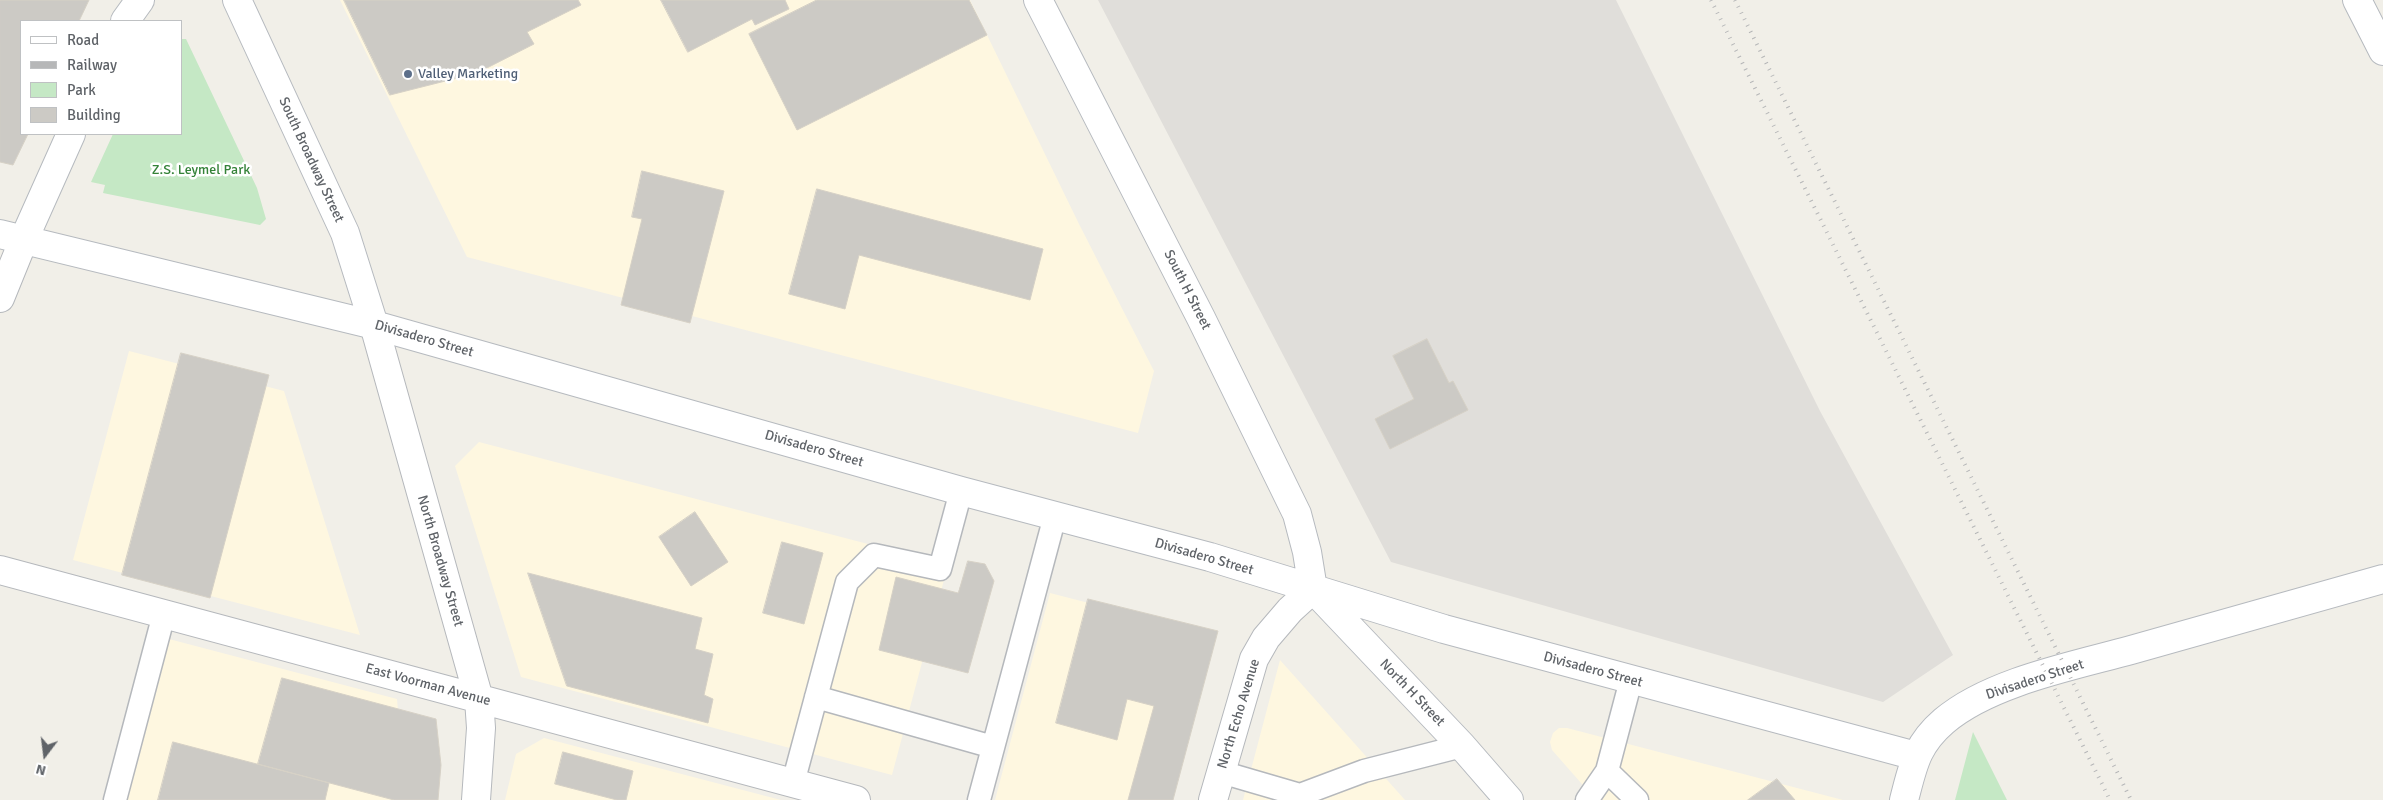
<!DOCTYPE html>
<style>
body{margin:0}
#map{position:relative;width:2383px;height:800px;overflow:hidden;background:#f1efe8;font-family:Signika,sans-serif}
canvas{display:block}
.legend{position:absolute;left:20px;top:20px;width:162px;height:115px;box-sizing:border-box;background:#fff;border:1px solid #bfc1c3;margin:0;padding:6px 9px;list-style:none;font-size:15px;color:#5f6368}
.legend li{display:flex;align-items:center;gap:10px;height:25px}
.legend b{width:25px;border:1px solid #bfc1c3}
.north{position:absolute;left:20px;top:730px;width:50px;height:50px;-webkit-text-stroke:4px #fff;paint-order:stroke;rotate:195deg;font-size:14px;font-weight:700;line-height:20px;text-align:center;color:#5f6368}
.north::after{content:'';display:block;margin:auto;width:18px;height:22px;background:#5f6368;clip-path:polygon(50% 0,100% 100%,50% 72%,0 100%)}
</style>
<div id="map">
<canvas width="2383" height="800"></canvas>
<ul class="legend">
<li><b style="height:6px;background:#fff"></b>Road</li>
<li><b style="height:6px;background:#b6b7b8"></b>Railway</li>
<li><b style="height:14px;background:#c5e8c5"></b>Park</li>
<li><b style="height:14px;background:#cccac5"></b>Building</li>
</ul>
<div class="north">N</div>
</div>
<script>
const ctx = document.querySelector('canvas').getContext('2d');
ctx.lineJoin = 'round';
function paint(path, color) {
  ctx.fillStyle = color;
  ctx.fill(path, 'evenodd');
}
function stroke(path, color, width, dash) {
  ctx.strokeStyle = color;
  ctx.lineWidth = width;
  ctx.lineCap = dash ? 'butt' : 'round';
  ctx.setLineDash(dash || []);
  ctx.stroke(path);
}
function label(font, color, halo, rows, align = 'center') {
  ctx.font = font + ' Signika,sans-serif';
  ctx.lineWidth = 5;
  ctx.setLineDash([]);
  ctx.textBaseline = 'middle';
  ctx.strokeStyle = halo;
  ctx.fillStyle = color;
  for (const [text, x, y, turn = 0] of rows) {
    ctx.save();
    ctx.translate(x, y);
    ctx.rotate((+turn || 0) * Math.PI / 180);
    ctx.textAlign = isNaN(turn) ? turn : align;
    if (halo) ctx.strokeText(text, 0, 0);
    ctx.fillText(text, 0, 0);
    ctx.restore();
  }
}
paint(new Path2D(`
 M340 0H970L1079 224 1154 371 1138 433 467 257Z
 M129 351 284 391 360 635 73 560Z
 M479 442 948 565 892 775 521 677 455 466Z
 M1050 593 1178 626 1132 800H995Z
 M169 639 397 699 402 758 395 800H126Z
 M1280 660 1405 800H1243Z
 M1559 728H1567L1843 800H1596L1552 750 1550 742 1553 733Z
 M544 738 781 800H505L516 754Z`), '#fef7e0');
paint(new Path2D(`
 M1098 0H1616L1820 411 1953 655 1883 702 1391 562Z`), '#e0deda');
paint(new Path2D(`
 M181 39H186L257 188 266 219 260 225 103 193 105 185 91 182 113 134H181Z
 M1973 732 2007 800H1955Z`), '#c5e8c5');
const building = new Path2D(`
 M0 0H89L79 21H21V134H28L13 165 0 162Z
 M344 0H578L581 5 527 32 534 44 477 73 390 95Z
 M661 0H785L789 9 755 25 752 19 688 52Z
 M817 0H969L987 35 797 130 749 34Z
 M642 171 724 191 690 323 621 305 642 219 632 217Z
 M817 189 1043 249 1030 300 859 255 845 309 789 294Z
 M1427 339 1449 383 1453 381 1468 410 1390 449 1375 419 1414 399 1393 356Z
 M181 353 269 375 210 598 122 575Z
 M695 512 728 562 691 586 659 537Z
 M782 542 823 553 804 624 763 613Z
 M968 561 985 564 994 581 968 673 879 650 896 577 958 593Z
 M528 573 702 618 695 649 713 654 704 695 713 699 708 723 567 686Z
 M1088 599 1218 631 1173 800H1128L1154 706 1127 699 1117 740 1056 723Z
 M282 678 436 719 441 765 438 800H394L258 764Z
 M173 742 329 783 325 800H158Z
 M563 752 633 771 626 800H617L555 784Z
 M1777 779 1795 800H1748Z`);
paint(building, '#cccac5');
stroke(building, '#d6d1c6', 1);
const lane = new Path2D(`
 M816 697 993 747
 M1607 771 1631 680
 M1221 772 1300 795 1364 771 1462 746
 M793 783 847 582 874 555 940 569 961 491
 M115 800 164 614
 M979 800 1055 516
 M1587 800 1607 771 1637 800`);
const street = new Path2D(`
 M0 298 24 239
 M374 325 479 699 481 728 476 800
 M0 570 856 800
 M1213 800 1254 659 1266 638 1290 610 1313 589`);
const secondary = new Path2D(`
 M237 0 345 233 374 325
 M1038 0 1201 318 1297 514 1307 552 1313 589
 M2357 0 2383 51
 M125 21 140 0
 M0 234 374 325 961 491 1210 557 1444 629 1916 756
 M24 239 71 134
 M1314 590 1462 746 1509 800
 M1904 800C1913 766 1916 745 1944 721 1990 682 2073 666 2131 650 2215 627 2299 603 2383 579`);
stroke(lane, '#b5b8bc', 25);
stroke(street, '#b5b8bc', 30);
stroke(secondary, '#b6babf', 30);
stroke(lane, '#fff', 22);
stroke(street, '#fff', 28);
stroke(secondary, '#fff', 28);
stroke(new Path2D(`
 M1711 0 2110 800
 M1735 0 2131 800`), '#b6b7b8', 4, [1, 6]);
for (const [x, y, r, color] of [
 [408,74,5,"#5c6f8a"]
]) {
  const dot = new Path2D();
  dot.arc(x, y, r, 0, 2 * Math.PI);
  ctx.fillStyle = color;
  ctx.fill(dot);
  stroke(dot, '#fff', 2);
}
label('14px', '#4e5e75', '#fff', [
 ["Valley Marketing",418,74]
], 'left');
label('14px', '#5f6368', '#fff', [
 ["South Broadway Street",311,160,65],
 ["South H Street",1187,290,63],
 ["Divisadero Street",424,339,16],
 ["Divisadero Street",814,449,16],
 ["Divisadero Street",1204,557,16],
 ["North Broadway Street",440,561,74],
 ["Divisadero Street",1593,670,15],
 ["Divisadero Street",2035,680,-18],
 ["East Voorman Avenue",428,685,15],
 ["North H Street",1412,693,46],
 ["North Echo Avenue",1239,714,-73]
]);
label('14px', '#348238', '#fff', [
 ["Z.S. Leymel Park",201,170]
]);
</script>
